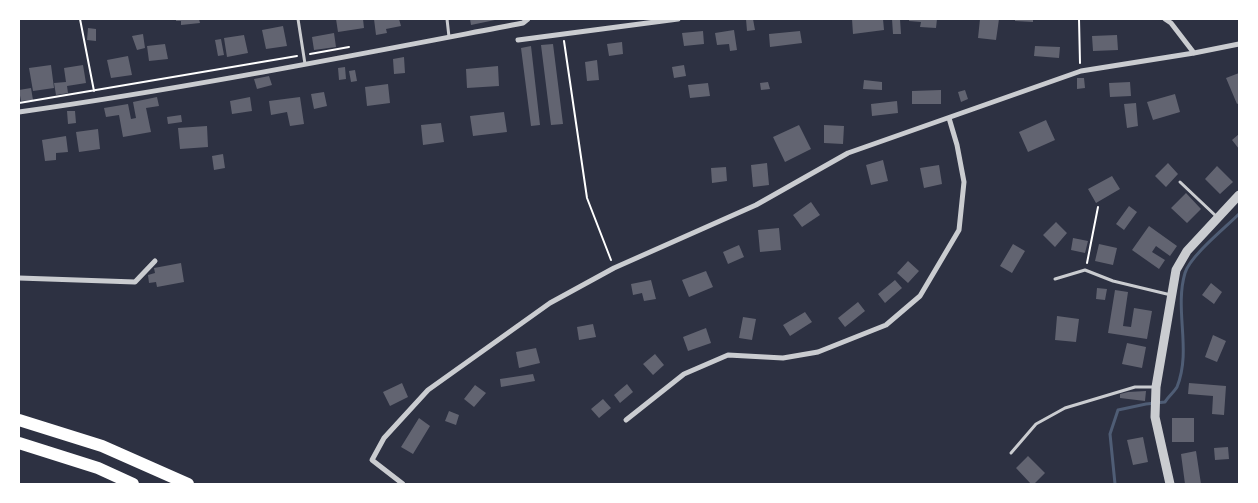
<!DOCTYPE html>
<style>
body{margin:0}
#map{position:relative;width:1258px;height:503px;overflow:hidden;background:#2d3142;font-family:Spectral,serif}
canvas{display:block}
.frame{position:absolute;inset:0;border:20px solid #fff;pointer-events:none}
</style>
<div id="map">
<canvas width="1258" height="503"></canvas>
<div class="frame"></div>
</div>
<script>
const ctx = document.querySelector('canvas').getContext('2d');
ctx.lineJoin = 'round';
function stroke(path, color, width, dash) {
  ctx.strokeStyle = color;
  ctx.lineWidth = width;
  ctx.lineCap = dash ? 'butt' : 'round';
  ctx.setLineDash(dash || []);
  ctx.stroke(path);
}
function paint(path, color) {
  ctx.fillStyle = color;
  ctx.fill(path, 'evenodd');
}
stroke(new Path2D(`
 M1115 484 1110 434 1118 410 1146 404 1165 402C1168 397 1174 392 1177 387 1192 350 1174 310 1185 273 1190 256 1226 227 1239 214`), '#4f5d75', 3);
paint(new Path2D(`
 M176 19H199L200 23 181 25V21H176Z
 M336 19H363L364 28 338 32Z
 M374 19H399L401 26 386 29 387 33 376 35Z
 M470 19H495V20L471 25Z
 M746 19H753L755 30 747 31Z
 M852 19H883L884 30 853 34Z
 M892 19H900L901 34H893Z
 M909 19H937L936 28 920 27 921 22 909 21Z
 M980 19H999L996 40 978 38Z
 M1015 19H1033V22L1015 21Z
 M283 26 287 46 266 49 262 30Z
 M88 28 96 29V41L87 40Z
 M734 30 737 50 730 51 729 44 717 45 715 33Z
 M703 31 704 44 684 46 682 33Z
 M800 31 802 43 770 47 769 34Z
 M334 33 336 47 314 50 312 37Z
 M143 34 145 48 137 50 132 36Z
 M244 35 248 53 227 57 224 38Z
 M1117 35 1118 50 1093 51 1092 36Z
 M221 39 224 55 218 56 215 40Z
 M622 42 623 54 609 56 607 44Z
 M165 44 168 59 149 61 147 46Z
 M553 44 563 124 551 125 541 45Z
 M531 46 540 125 531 126 521 48Z
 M1035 46 1060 47 1059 58 1034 56Z
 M128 56 132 75 111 78 107 60Z
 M404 57 405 73 394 74 393 59Z
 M597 60 599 80 587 81 585 62Z
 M51 65 54 88 33 91 29 68Z
 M83 65 86 83 67 86 68 93 56 95 54 83 66 82 64 68Z
 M684 65 686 76 674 78 672 67Z
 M498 66 499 86 467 88 466 69Z
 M345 67 346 79 339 80 338 68Z
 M355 70 357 81 351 82 349 71Z
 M1239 73V103L1237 104 1226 78Z
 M269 76 272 85 257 89 254 79Z
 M1077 78H1084L1085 88 1077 89Z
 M864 80 882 82V90L863 89Z
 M768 82 770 89 761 90 760 83Z
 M1130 82 1131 96 1110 97 1109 83Z
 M708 83 710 96 690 98 688 85Z
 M388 84 390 103 367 106 365 87Z
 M31 88 33 100 21 101 19 90Z
 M941 90V104H912V91Z
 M965 90 968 99 961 102 958 92Z
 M324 92 327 106 314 109 311 94Z
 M1175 94 1180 112 1153 120 1147 102Z
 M157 97 159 106 146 108 151 132 123 137 119 115 106 117 104 108 128 104 131 119 136 118 133 102Z
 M250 97 252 111 232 114 230 101Z
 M300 97 304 124 290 126 287 112 271 115 269 101Z
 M897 101 898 113 872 116 871 104Z
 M1136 103 1138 126 1127 128 1124 104Z
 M67 111H75L76 123 68 124Z
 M504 112 507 132 473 136 470 116Z
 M181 115 182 122 168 124 167 117Z
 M1046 120 1055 140 1028 152 1019 132Z
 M441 123 444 142 423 145 421 125Z
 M799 125 811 149 785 162 773 137Z
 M824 125 844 126 843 144 824 143Z
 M207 126 208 147 180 149 178 128Z
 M98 129 100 149 79 152 76 132Z
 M1239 134V149L1232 140Z
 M66 136 68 152 56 153V160L45 161 42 140Z
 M223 154 225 168 214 170 212 156Z
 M883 160 888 181 871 185 866 165Z
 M767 163 769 185 753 187 751 165Z
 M1168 163 1178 174 1166 187 1155 176Z
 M939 165 942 184 924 188 920 168Z
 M1217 166 1233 182 1220 194 1205 179Z
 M726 167 727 181 712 183 711 168Z
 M1112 176 1120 189 1096 203 1088 189Z
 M1186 193 1201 209 1187 223 1171 208Z
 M811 202 820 215 802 227 793 215Z
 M1129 206 1137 212 1124 230 1116 224Z
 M1056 222 1067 233 1055 247 1043 235Z
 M1149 226 1177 246 1170 256 1156 246 1152 252 1165 260 1159 269 1132 250Z
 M779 228 781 250 760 252 758 230Z
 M1073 238 1088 241 1085 253 1071 250Z
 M1013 244 1025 251 1012 273 1000 266Z
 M1099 244 1117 248 1113 265 1095 261Z
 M739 245 744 257 728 264 723 252Z
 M908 261 919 271 908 283 897 273Z
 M181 263 184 282 157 287 156 282 149 283 148 275 155 273 154 268Z
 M706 271 713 287 689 297 682 280Z
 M651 280 656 299 644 301 642 293 633 295 631 284Z
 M895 280 902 288 885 303 878 294Z
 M1211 283 1222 292 1214 304 1202 295Z
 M1097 288 1107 289 1105 300 1096 299Z
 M1115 290 1128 292 1123 326 1131 327 1134 308 1152 311 1147 339 1108 333Z
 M858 302 865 311 845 327 838 318Z
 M805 312 812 322 790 336 783 325Z
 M1057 316 1079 319 1076 342 1055 340Z
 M743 317 756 319 752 340 739 338Z
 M593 324 596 337 579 340 577 327Z
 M706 328 711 343 688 351 683 337Z
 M1213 335 1226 341 1217 362 1205 357Z
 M1127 343 1146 347 1142 368 1122 364Z
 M536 348 540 363 519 368 516 352Z
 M655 354 664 365 653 375 643 364Z
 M533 374 535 381 501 387 500 379Z
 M402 383 408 397 390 406 383 392Z
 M1189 383 1226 386 1224 415 1212 414 1213 396 1188 394Z
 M627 384 633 392 620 403 614 395Z
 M475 385 486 393 474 407 464 399Z
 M1146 391 1145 401 1120 398V394L1128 392Z
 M603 399 611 408 599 418 591 409Z
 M449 411 459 415 456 425 445 421Z
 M419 418 430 426 413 454 401 447Z
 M1172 418H1194V442H1172Z
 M1143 437 1148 462 1133 465 1127 440Z
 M1228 447 1229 459 1215 460 1214 448Z
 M1196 451 1201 484H1185L1181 454Z
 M1028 456 1045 473 1034 484H1031L1016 468Z`), '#626471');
stroke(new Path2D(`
 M80 19 94 91
 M1079 19 1080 63
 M564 41 587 198 611 260
 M310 54 349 47
 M19 103 297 56
 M1087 263 1098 207`), '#fff', 2);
stroke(new Path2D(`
 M298 19 305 64
 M447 19 449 37
 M1180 182 1217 217
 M1055 279 1085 270 1113 281 1171 295
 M1011 453 1036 424 1065 408 1135 387H1156`), '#caccd0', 3);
stroke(new Path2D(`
 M1165 19 1171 23 1194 53
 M518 40 678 19
 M19 112C188 88 355 55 523 23L528 19
 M19 278 135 282 155 261
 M626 420 684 374 728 355 783 358 818 352 886 325 920 296 959 230 964 182 957 145 949 118
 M403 484 372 460 384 438 428 390 550 303 614 268 756 205 848 153 1081 71 1194 53 1239 44`), '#caccd0', 5);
stroke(new Path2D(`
 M1170 484 1155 417 1156 387 1176 270 1187 251 1239 195`), '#caccd0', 9);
stroke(new Path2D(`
 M19 420 102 446 188 484
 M19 443 98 468 133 484`), '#fff', 12);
</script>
